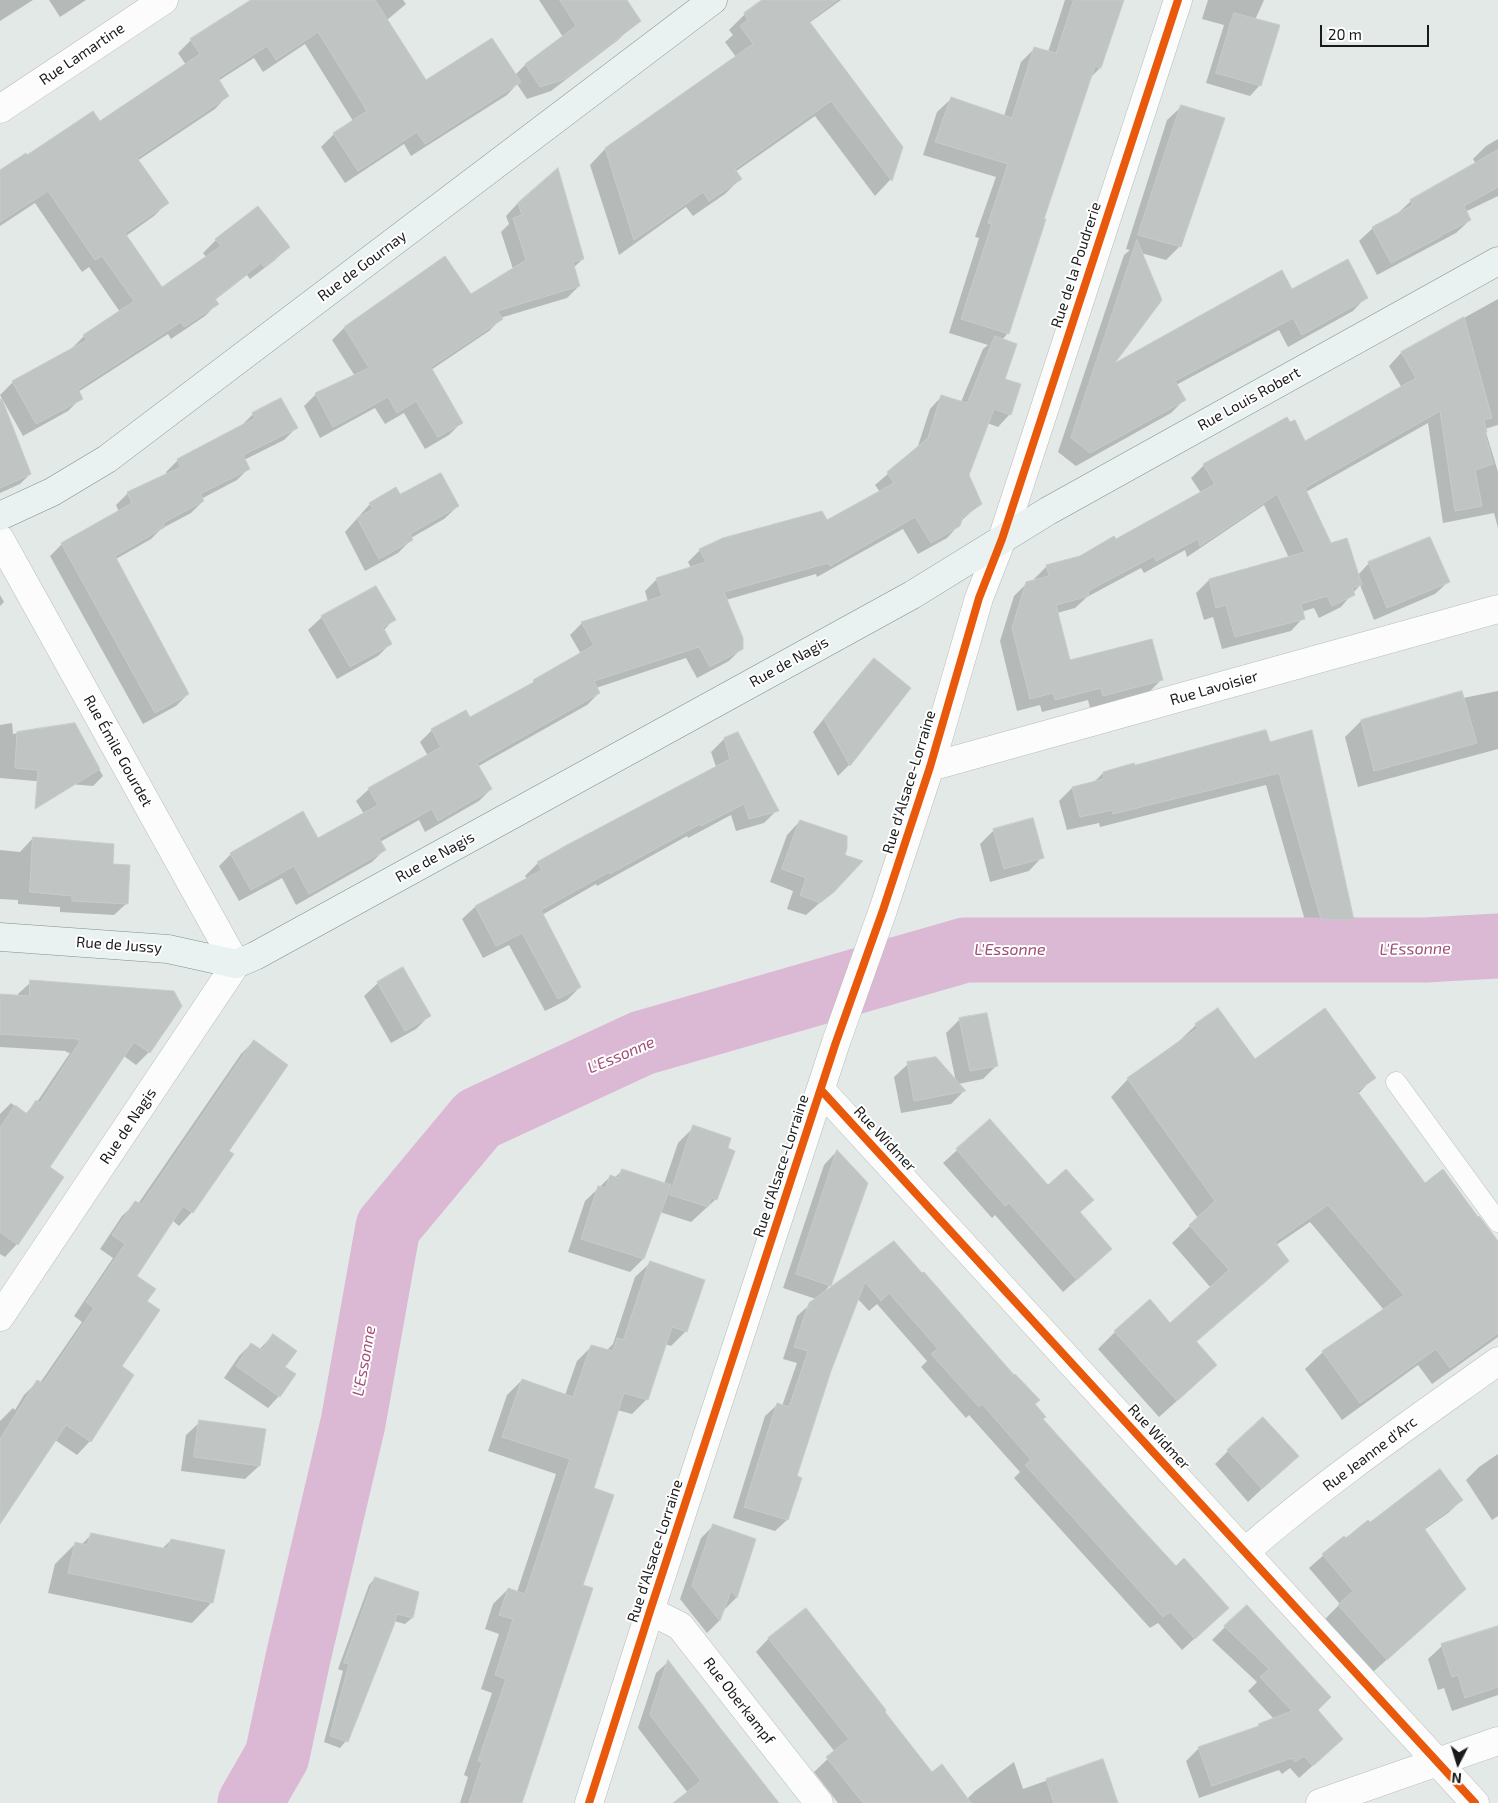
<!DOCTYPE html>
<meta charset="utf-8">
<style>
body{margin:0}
#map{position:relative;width:1498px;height:1803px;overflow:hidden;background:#e3e9e7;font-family:"Exo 2",sans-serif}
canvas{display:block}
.north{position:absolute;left:1433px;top:1738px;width:50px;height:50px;-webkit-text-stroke:4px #fff;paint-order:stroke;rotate:185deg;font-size:14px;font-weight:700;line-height:20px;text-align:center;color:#1a1a1a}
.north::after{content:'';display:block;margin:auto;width:18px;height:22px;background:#1a1a1a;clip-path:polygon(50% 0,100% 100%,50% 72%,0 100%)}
.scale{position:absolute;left:1320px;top:25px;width:109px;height:22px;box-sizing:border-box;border:2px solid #1a1a1a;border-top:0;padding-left:6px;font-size:15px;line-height:18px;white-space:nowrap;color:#1a1a1a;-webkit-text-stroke:4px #fff;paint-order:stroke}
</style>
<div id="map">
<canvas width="1498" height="1803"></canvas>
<div class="north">N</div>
<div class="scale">20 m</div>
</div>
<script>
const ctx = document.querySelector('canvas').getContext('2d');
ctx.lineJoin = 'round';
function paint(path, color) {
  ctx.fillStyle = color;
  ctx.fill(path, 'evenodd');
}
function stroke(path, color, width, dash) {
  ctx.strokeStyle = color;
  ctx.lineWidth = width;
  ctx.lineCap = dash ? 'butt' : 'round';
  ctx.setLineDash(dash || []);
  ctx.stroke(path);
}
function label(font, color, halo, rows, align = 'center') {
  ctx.font = font + ' "Exo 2",sans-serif';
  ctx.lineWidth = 4;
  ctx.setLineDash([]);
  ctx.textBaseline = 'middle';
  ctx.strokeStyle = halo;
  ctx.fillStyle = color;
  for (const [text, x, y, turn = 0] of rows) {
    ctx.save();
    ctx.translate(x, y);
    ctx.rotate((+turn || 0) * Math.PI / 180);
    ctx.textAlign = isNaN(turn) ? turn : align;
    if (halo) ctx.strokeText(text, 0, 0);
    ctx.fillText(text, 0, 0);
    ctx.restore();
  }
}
paint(new Path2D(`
 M0 0H33L0 21Z
 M49 0H86L60 17Z
 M251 0H403L406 4 387 20 426 81 515 75 526 64 563 37 539 0H613L631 27 618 40 551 91 527 99 517 84 507 95 411 156 404 144 345 183 321 147 334 134 353 121 305 44 263 72 254 58 218 81 227 96 215 109 137 161 167 203 154 216 126 236 162 289 207 258 203 253 216 240 258 208 288 247 275 260 250 279 247 275 215 300 217 304 205 316 171 339 168 334 78 392 81 398 68 411 23 436 0 395 13 382 71 349 84 336 120 312 89 267 82 272 35 203 0 226V172L99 123 186 65 178 53 191 40Z
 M764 0H841L809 23 902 148 890 180 875 196 815 116 735 172 740 179 725 194 693 216 686 207 619 255 590 165 605 149 736 57 725 42 733 35 729 30 745 14Z
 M1065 0H1122L1100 68 1090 78 1043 219 1008 333 1002 340 1003 380 1010 414 998 427 987 423 968 475 980 504 961 521 959 525 947 538 918 554 903 529 817 577 816 574 726 600 742 648 729 661 697 678 686 658 596 688 599 693 587 705 477 767 491 789 479 801 425 832 419 820 380 842 384 850 372 862 296 905 282 878 239 901 219 866 231 854 318 840 364 814 356 801 369 789 428 756 420 742 432 730 470 718 529 686 534 681 581 654 570 635 582 623 648 602 645 591 657 579 691 568 688 562 700 550 827 522 880 492 875 485 917 449 930 409 942 396 961 402 983 349 988 345 949 333 979 238 975 237 996 177 923 155 937 112 951 99 1004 116 1021 62 1035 48 1048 52Z
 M1208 0H1264L1255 20 1260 85 1250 96 1206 83 1224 25 1202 19Z
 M1181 107 1180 246 1166 260 1141 253 1111 367 1291 291 1366 297 1353 311 1288 347 1279 330 1176 385 1184 400 1171 413 1076 466 1058 452 1124 255 1130 250 1126 249 1167 120Z
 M1498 139V196L1465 212 1470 220 1456 233 1377 275 1359 241 1373 228 1397 214 1411 201 1476 164 1473 159 1486 146Z
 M518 203 583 259 573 268 579 286 567 298 500 318 501 319 489 331 431 370 461 423 449 435 425 449 404 413 385 424 375 408 320 438 304 406 316 394 355 376 332 340 344 328 444 258 470 296 513 269 501 232 509 224 506 216Z
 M1498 299V425L1485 429 1498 472V528L1494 513 1443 523 1428 423 1306 492 1330 544 1358 575 1369 563 1448 582 1435 594 1374 620 1360 585 1341 607 1319 618 1314 608 1301 612 1303 618 1291 631 1222 649 1213 617 1204 620 1196 593 1209 580 1289 558 1264 505 1187 557 1185 550 1144 573 1141 568 1087 597 1075 608 1057 613 1069 661 1162 679 1149 692 1090 708 1088 700 1042 712 1040 705 1017 711 1000 641 1014 596 1027 583 1035 582 1034 579 1047 566 1080 557 1115 540 1201 493 1191 478 1204 465 1287 418 1305 443 1402 388 1389 366 1401 353Z
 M253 414 296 428 284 440 244 460 249 468 237 480 201 499 203 501 191 513 161 529 151 539 116 559 188 694 176 706 143 724 50 556 62 544 119 512 116 505 128 493 167 475 166 472 178 460 241 426Z
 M0 441 30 474 20 484 0 493Z
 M400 496 458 506 444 519 411 538 412 539 398 553 365 571 345 532 370 504Z
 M376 587 394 619 384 630 391 643 378 656 337 679 308 630 322 617Z
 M0 595 4 602 0 606Z
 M874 660 910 688 849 765 838 776 813 732 862 672Z
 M1498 691V749L1358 787 1345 737 1361 721 1462 693 1463 698Z
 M12 723 13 734 74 725 103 776 93 786 0 778V725Z
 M737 734 777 810 764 823 736 831 731 815 688 838 687 836 597 886 596 884 542 915 580 987 567 1000 545 1011 509 945 483 958 462 919 475 907 527 879 525 876 538 863 716 767 711 752 724 739Z
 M1269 744 1353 919 1340 933 1308 931 1266 785 1100 827 1099 823 1067 830 1059 801 1072 788 1094 782 1103 773Z
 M800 821 833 891 806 915 787 909 793 891 770 882 787 835Z
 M994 830 1042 857 1029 871 990 882 980 844Z
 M33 838 113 845 111 865 127 903 114 915 60 912V907L18 904V900L0 899V850L20 852Z
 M31 982 173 992 149 1052 136 1065 124 1056 48 1168 62 1177 17 1244 5 1257 0 1254V1114L11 1103 25 1114 37 1102 70 1053 66 1052V1051L0 1047V995L18 997V994Z
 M378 983 429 1016 416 1029 391 1043 364 996Z
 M960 1019 996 1066 983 1079 958 1084 964 1091 951 1104 901 1113 894 1077 908 1064 956 1082 946 1033Z
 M1196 1025 1255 1061 1374 1077 1358 1094 1424 1185 1498 1247V1337L1432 1384 1418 1365 1342 1420 1305 1369 1323 1352 1384 1310 1310 1222 1276 1245 1287 1261 1269 1279 1195 1343 1198 1382 1159 1417 1098 1349 1115 1332 1169 1325 1211 1288 1172 1243 1198 1218 1111 1097 1128 1079 1178 1042Z
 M254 1041 227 1151 192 1212 179 1226 172 1220 135 1276 120 1367 132 1375 90 1441 77 1455 55 1440 0 1511V1421L13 1408 15 1410 24 1395 37 1382 40 1383 82 1322 74 1316 113 1258 100 1249 122 1216 136 1203 138 1204 241 1054Z
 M990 1120 1048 1187 1092 1200 1079 1213 1111 1249 1063 1292 995 1215 992 1218 943 1163Z
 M694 1127 716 1199 691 1222 660 1212 643 1259 630 1272 568 1252 585 1201 610 1177 614 1178 623 1170 664 1184 678 1143Z
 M837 1151 830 1285 825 1291 826 1292 893 1242 1034 1405 1042 1419 1215 1620 1182 1650 1158 1623 1150 1628 1014 1478 1020 1472 969 1415 966 1418 921 1367 927 1361 877 1304 869 1311 858 1299 830 1371 796 1477 787 1520 775 1531 733 1518 765 1416 777 1405 782 1406 797 1363 783 1359 797 1316 816 1299 783 1288 824 1165Z
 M650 1263 686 1331 671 1346 665 1344 646 1400 632 1414 617 1410 592 1489 520 1803H460L468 1777 464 1775 492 1693 481 1689 499 1634 485 1629 493 1604 508 1589 517 1592 556 1474 488 1451 507 1395 522 1380 565 1395 577 1361 592 1346 606 1351 613 1344 635 1277Z
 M273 1335 283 1367 279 1396 268 1408 224 1378 239 1356 251 1344 259 1350Z
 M200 1422 259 1466 245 1479 181 1471 186 1435Z
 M1228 1451 1297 1456 1248 1502 1215 1464Z
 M1498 1454V1516L1492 1520 1466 1480 1479 1467Z
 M1462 1500 1448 1513 1424 1530 1451 1602 1373 1672 1325 1619 1340 1604 1309 1568 1344 1537 1346 1540 1369 1523Z
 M714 1525 754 1540 736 1598 723 1611 719 1621 707 1633 680 1599 701 1538Z
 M92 1534 162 1549 171 1540 212 1602 192 1623 48 1593 55 1564 75 1544 81 1545Z
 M375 1578 418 1593 412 1618 405 1624 394 1621 346 1741 340 1748 324 1742 343 1671 338 1669 369 1585Z
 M1225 1627 1316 1710 1329 1751 1299 1778 1290 1768 1282 1774 1279 1770 1199 1798 1186 1761 1199 1748 1256 1728 1259 1725 1274 1719 1248 1691 1257 1682 1212 1640Z
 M1498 1627V1695L1452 1711 1444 1688 1438 1690 1428 1659 1442 1646Z
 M769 1638 883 1712 931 1774 958 1803H838L814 1772 835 1752 756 1652Z
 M668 1662 778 1803H675L688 1793 638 1728 656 1673Z
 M1102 1761 1117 1803H963L975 1791 1014 1762 1023 1789Z`), '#0003');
stroke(new Path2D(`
 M250 1803 277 1756 298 1658 353 1423 388 1227 478 1119 642 1043 965 950H1425L1498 946`), '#dbb8d3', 65);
const building = new Path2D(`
 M251 0H375L426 80 492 38 521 82 425 144 417 132 358 171 333 133 367 111 318 32 276 60 267 46 218 78 229 96 137 158 169 203 125 233 162 287 221 246 215 239 258 206 290 247 264 267 261 263 215 299 219 304 184 327 181 322 78 389 83 399 36 424 12 381 87 340 83 335 134 301 102 256 95 260 48 191 0 222V170L26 153 27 155 93 111 100 121 200 54 190 39Z
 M560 0H627L641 21 565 79 540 87 525 64 576 26Z
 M762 0H837L809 21 903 147 892 181 831 101 735 169 742 179 709 201 703 192 634 240 605 148 753 44 740 26 748 20 744 13Z
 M1074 0H1124L1101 68 1095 66 1044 219H1046L1009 334 961 319 992 224 988 223 1008 164 935 142 951 97 1012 118 1034 47 1056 53Z
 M1234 13 1280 25 1261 86 1216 73Z
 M1181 105 1225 118 1181 247 1138 235Z
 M1498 150V187L1464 206 1471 220 1444 234H1441L1442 236 1391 263 1372 227 1413 205 1410 200Z
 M558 168 584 259 573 262 580 286 497 311 503 319 431 367 463 423 438 437 416 401 397 413 388 397 333 427 315 393 369 368 344 327 445 256 471 294 526 260 513 218 522 215 518 203Z
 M1137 240 1162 300 1115 363 1282 270 1292 289 1348 259 1368 298 1302 335 1293 318 1175 381 1186 400 1090 453 1071 438Z
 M1464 317 1492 418 1484 420 1487 432 1485 433 1493 464 1475 470 1482 506 1455 511 1440 411 1305 488 1331 543 1347 538 1362 585 1352 588 1355 595 1332 606 1327 596 1301 604 1305 619 1235 637 1226 605 1216 608 1209 579 1305 552 1277 494 1200 546 1198 539 1156 561 1154 556 1088 591 1089 596 1056 605 1070 660 1152 639 1163 680 1103 696 1101 688 1055 700 1053 693 1030 699 1012 628 1026 582 1049 576 1046 565 1080 556 1114 536 1116 539 1215 484 1203 464 1287 417 1290 422 1295 420 1305 441 1416 378 1401 352Z
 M995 336 1017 344 1005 379 1021 384 1011 415 994 409 969 475 982 504 963 517 960 526 931 543 915 517 830 566 828 563 724 592 743 638V649L710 667 699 647 594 681 600 693 477 763 492 789 438 821 432 809 379 838 386 850 309 894 294 866 251 890 230 853 303 811 318 838 378 805 368 788 441 747 431 729 466 710 470 717 534 682 533 680 594 645 581 622 662 596 656 578 706 562 699 549 723 538 822 511 827 520 894 483 887 472 928 438 941 395 967 403Z
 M281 398 298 428 243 455 250 469 200 494 204 501 163 523 165 527 115 556 189 694 155 713 61 543 132 503 127 492 181 467 177 459 255 418 252 413Z
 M0 399H2L31 474 0 488Z
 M441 473 459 506 410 534 413 540 379 559 357 518 373 509 369 503 396 487 400 494Z
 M1430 537 1450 582 1387 608 1368 562Z
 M376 586 396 620 383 627 392 644 350 667 321 616Z
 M874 658 911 688 850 766 824 719Z
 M1462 691 1477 743 1374 771 1361 720Z
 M75 723 100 769 35 809 38 770 15 768 17 732Z
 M1266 730 1270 742 1312 730 1354 920 1321 919 1279 773 1113 814 1112 810 1080 817 1072 787 1104 779 1103 772 1134 763 1135 765Z
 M738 732 779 811 749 819 744 804 701 826 700 824 610 874 609 872 541 910 581 987 558 999 522 933 496 946 475 906 542 870 537 862 567 845 730 759 724 738Z
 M1033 818 1044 858 1004 869 993 829Z
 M800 820 847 836V848L845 855 863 861 834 892 820 903 800 895 806 878 782 869Z
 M33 837 114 844 113 864 130 865 128 904 72 901V896L30 892Z
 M403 967 431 1016 405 1031 377 982Z
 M30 980 174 991 182 1006 150 1053 134 1042 50 1167 64 1177 18 1245 0 1232V1128L15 1105 27 1114 36 1100 40 1103 81 1040H77L78 1039 0 1034V994L29 996Z
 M1218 1008 1255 1059 1325 1008 1376 1078 1357 1091 1425 1183 1443 1169 1478 1217 1479 1216 1498 1241V1333L1450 1368 1436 1349 1360 1403 1322 1351 1404 1295 1328 1205 1275 1242 1289 1261 1196 1341 1217 1365 1177 1401 1114 1331 1150 1299 1170 1323 1229 1270 1189 1225 1215 1201 1127 1078 1198 1028 1195 1024Z
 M987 1013 998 1066 970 1071 959 1018Z
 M254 1040 288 1065 229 1151 234 1154 193 1213 183 1206 137 1276 156 1289 147 1301 160 1310 122 1366 134 1375 91 1442 66 1425 0 1524V1439L37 1380 43 1383 94 1308 86 1302 125 1244 112 1235 135 1201 141 1204Z
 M936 1057 966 1091 914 1101 907 1062Z
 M990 1119 1048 1185 1066 1169 1094 1200 1080 1212 1112 1249 1077 1280 1009 1203 1005 1206 956 1149Z
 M693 1125 731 1138 728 1148 735 1151 717 1200 711 1198 708 1207 670 1195Z
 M837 1150 868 1183 831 1286 796 1274Z
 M622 1169 671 1185 644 1259 581 1239 598 1186 606 1188 610 1175 618 1178Z
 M894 1241 922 1273 924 1272 1014 1375 1015 1374 1040 1400 1035 1404 1046 1417 1043 1419 1141 1528 1176 1566 1184 1558 1229 1608 1195 1639 1170 1612 1163 1617 1045 1487 1025 1465 1031 1460 982 1404 979 1407 931 1354 938 1349 889 1293 881 1301 865 1282 831 1371 797 1476 802 1478 788 1520 744 1507 777 1403 789 1407 808 1351 794 1347 809 1303Z
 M650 1261 705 1280 687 1332 672 1327 648 1400 624 1393 594 1488 614 1495 583 1585 593 1588 522 1803H469L482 1762 478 1761 506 1679 495 1675 513 1619 499 1615 508 1588 525 1594 570 1459 502 1437 522 1379 573 1397 591 1345 613 1351 617 1338 623 1340Z
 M273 1334 297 1351 285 1367 296 1374 280 1397 236 1366 251 1343 262 1350Z
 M1263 1417 1299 1456 1262 1489 1227 1450Z
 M199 1420 266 1429 260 1466 194 1457Z
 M1440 1469 1463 1500 1424 1528 1466 1589 1387 1660 1338 1605 1353 1591 1322 1554 1344 1536 1346 1538 1368 1520 1370 1522Z
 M713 1524 756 1539 737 1598 731 1591 720 1621 692 1586Z
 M91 1533 167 1549 171 1539 225 1550 213 1603 68 1573 75 1542 87 1545Z
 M375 1577 419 1592 413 1618 397 1614 394 1625 348 1742 330 1736 349 1664 344 1663Z
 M1247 1605 1331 1697 1318 1710 1343 1739 1313 1766 1304 1756 1295 1762 1292 1758 1212 1786 1198 1747 1259 1726 1258 1724 1292 1711 1260 1677 1269 1669 1224 1626Z
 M806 1608 886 1710 885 1712 932 1772 942 1764 971 1803H863L826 1757 849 1739 768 1638Z
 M1498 1626V1687L1465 1698 1458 1675 1452 1677 1441 1644Z
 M668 1660 721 1729 779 1803H673L701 1781 650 1715Z
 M1103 1759 1118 1803H1054L1046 1779Z`);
paint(building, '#c0c5c3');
stroke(building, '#c5ccc9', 1);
const lane = new Path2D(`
 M1396 1082 1498 1222`);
const street = new Path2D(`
 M0 109 164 0
 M0 539 236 964 0 1317
 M930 767 1498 609
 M821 1090 1475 1803
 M1246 1551C1325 1482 1413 1422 1498 1361
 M650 1611 680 1626 819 1803
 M589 1803 650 1611 836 1042 883 910 930 767 979 598 1002 539 1178 0
 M1320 1803 1498 1741`);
const secondary = new Path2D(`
 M0 516 52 492 107 459 713 0
 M0 937 168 949 236 964 255 956 912 595 1048 511 1498 261`);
stroke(lane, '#b9bcbb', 21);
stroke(street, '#b9bcbb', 29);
stroke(secondary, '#7d8f90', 29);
stroke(lane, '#fbfcfb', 20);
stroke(street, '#fbfcfb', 28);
stroke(secondary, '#e9f1f1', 28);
stroke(new Path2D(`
 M821 1090 1475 1803
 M589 1803 650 1611 836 1042 883 910 930 767 979 598 1002 539 1178 0`), '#e8590c', 8);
label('15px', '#1a1a1a', '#fff', [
 ["Rue Lamartine",82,54,-34],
 ["Rue de la Poudrerie",1076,265,-72],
 ["Rue de Gournay",362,266,-37],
 ["Rue Louis Robert",1249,399,-29],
 ["Rue de Nagis",789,662,-29],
 ["Rue Lavoisier",1214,688,-16],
 ["Rue Émile Gourdet",118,751,61],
 ["Rue d'Alsace-Lorraine",909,782,-73],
 ["Rue de Nagis",435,857,-29],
 ["Rue de Jussy",119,945,4],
 ["Rue de Nagis",128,1126,-56],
 ["Rue Widmer",885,1139,47],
 ["Rue d'Alsace-Lorraine",781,1166,-72],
 ["Rue Widmer",1159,1437,47],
 ["Rue Jeanne d'Arc",1370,1454,-37],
 ["Rue d'Alsace-Lorraine",655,1551,-72],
 ["Rue Oberkampf",739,1701,52]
]);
label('italic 16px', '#a24f77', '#fff', [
 ["L'Essonne",1415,949,-1],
 ["L'Essonne",1010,950],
 ["L'Essonne",621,1055,-23],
 ["L'Essonne",364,1361,-80]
]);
</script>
